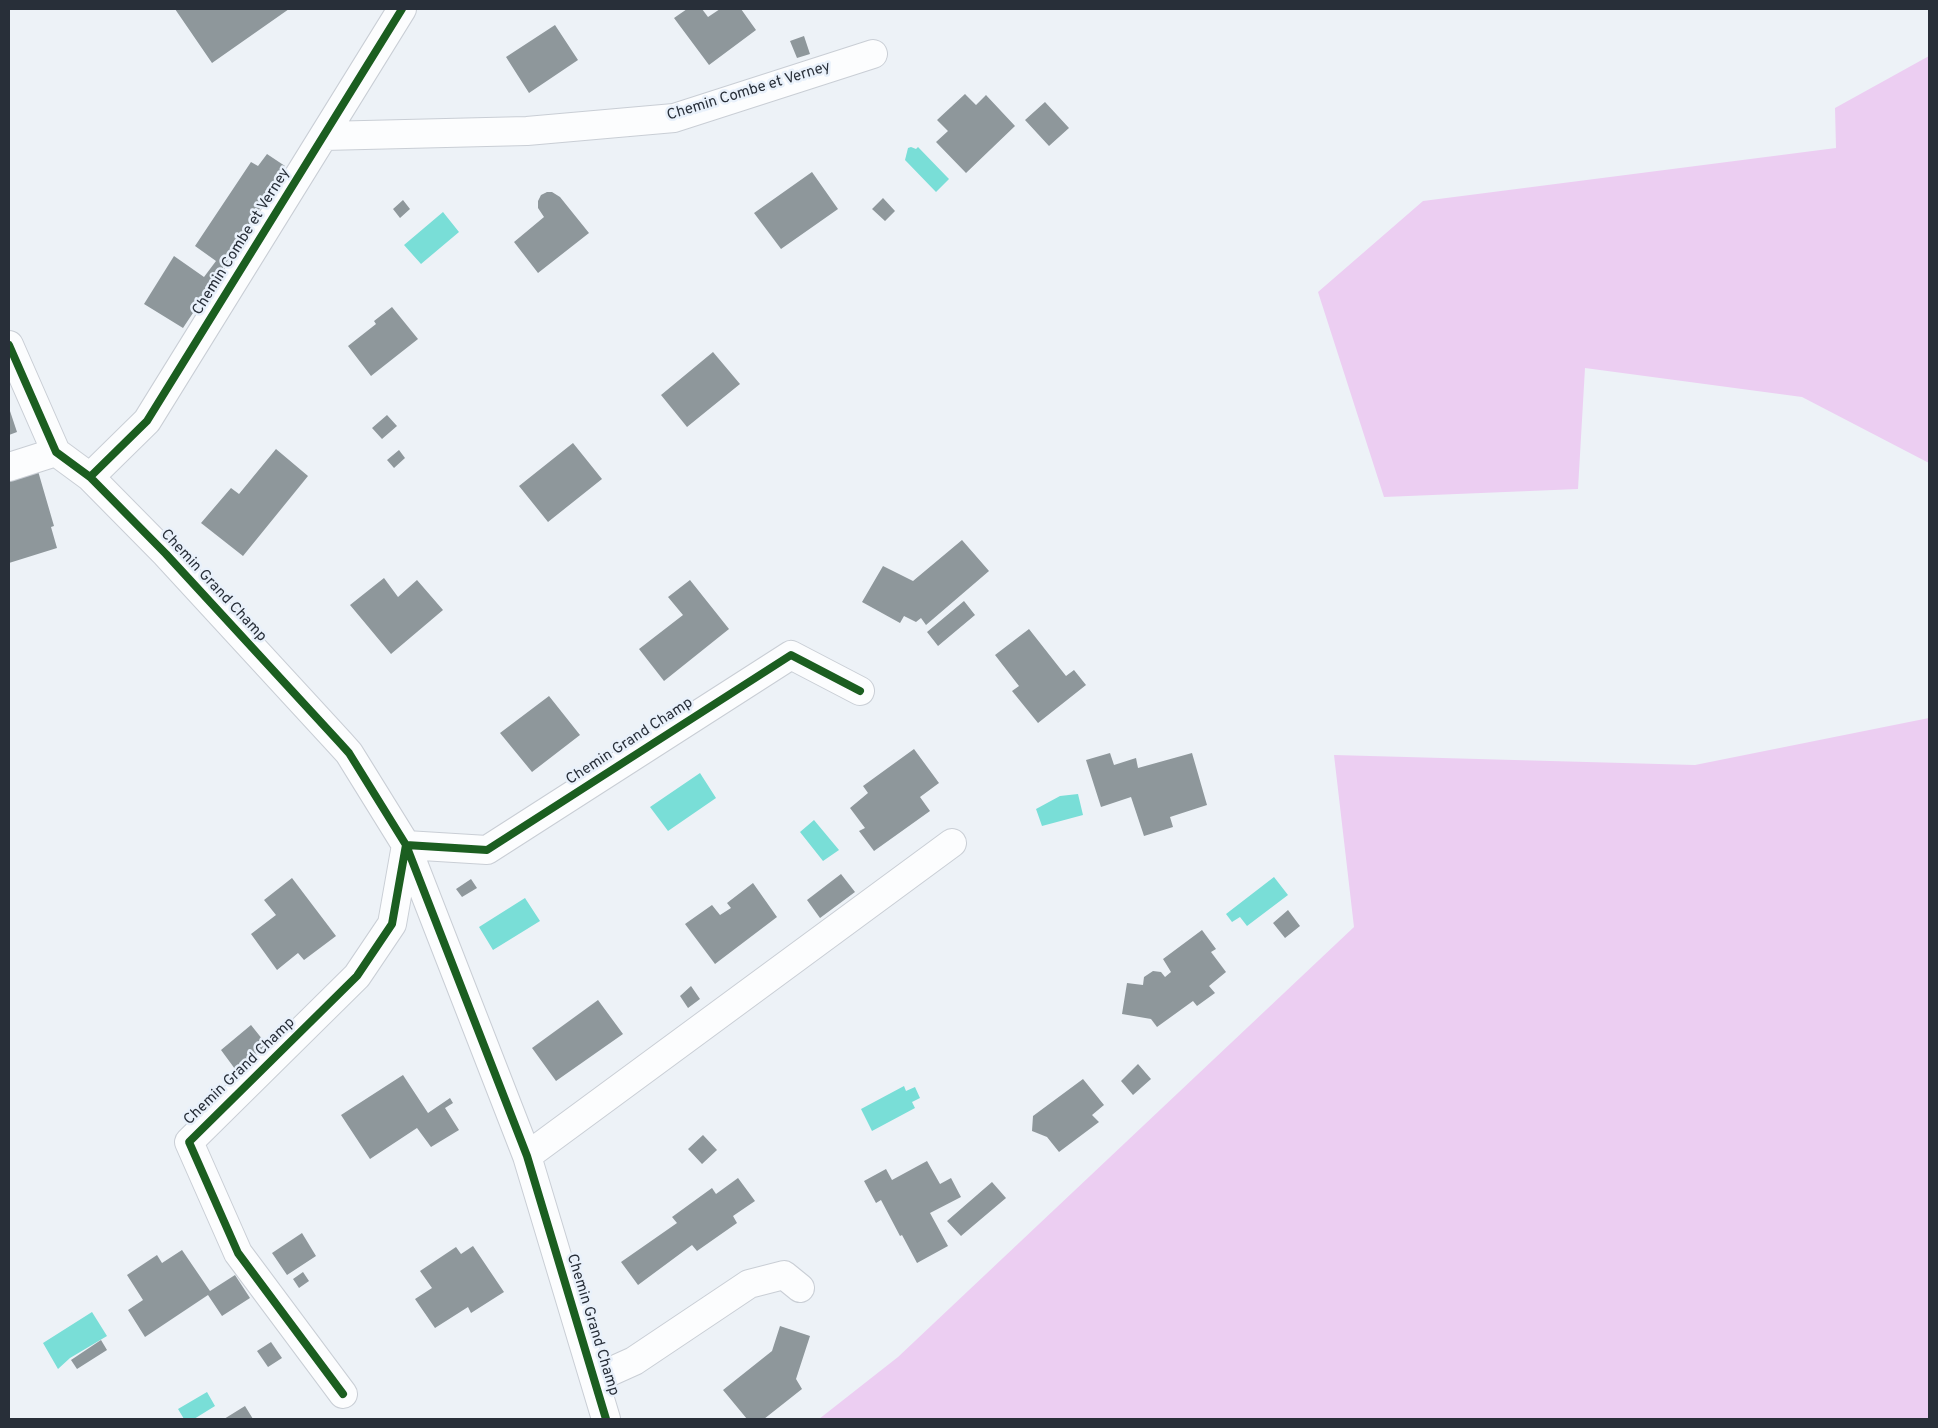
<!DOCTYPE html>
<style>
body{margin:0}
#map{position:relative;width:1938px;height:1428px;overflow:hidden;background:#edf2f7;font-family:Overpass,sans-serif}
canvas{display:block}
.frame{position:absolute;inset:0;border:10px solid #282f39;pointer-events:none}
</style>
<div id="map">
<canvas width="1938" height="1428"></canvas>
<div class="frame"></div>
</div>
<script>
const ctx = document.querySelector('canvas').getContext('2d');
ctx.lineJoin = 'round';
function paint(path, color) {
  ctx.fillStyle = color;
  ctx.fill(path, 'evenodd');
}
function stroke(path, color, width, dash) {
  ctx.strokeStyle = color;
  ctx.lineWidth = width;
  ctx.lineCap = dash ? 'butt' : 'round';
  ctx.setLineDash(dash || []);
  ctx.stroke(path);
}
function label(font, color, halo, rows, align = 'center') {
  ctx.font = font + ' Overpass,sans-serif';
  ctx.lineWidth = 5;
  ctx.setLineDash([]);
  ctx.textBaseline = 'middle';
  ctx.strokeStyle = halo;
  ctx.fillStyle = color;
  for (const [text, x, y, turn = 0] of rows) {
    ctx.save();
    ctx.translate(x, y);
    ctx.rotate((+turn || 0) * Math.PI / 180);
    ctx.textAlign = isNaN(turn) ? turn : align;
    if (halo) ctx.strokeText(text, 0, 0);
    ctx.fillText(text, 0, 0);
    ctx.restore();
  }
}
paint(new Path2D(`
 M1929 56V463L1802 397 1585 368 1578 489 1384 497 1318 292 1423 201 1836 148 1835 108Z
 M1929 718V1419H819L898 1357 1354 927 1334 755 1695 765Z`), '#eccef2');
paint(new Path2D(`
 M911 147 916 149 918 147 949 179 936 192 905 160 908 148Z
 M443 212 459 232 421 264 404 245Z
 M700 773 716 798 668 831 650 807Z
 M1078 794 1083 815 1042 826 1036 809 1060 796Z
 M814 820 839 850 823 861 800 832Z
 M1274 877 1288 895 1247 926 1240 917 1232 922 1226 914Z
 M525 898 540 921 493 950 479 927Z
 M904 1086 906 1091 915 1087 920 1098 912 1102 915 1108 872 1131 861 1109Z
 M92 1312 107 1336 70 1358 58 1369 43 1343Z
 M207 1392 215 1406 194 1419H184L178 1409Z`), '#79ded7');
paint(new Path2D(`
 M175 9H289L212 63Z
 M687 9H702L708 17 720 9H741L756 30 709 65 674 18Z
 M555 25 578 60 529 93 506 57Z
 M804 36 810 54 797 58 790 41Z
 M965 94 976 105 986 95 1015 126 966 173 936 142 948 131 937 120Z
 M1045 102 1069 128 1049 146 1025 120Z
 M267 154 285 166 240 242 183 328 144 304 174 256 204 277 216 261 195 246 251 162 258 166Z
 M812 172 838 209 781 249 754 213Z
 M547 192H552L560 197 589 233 538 273 514 242 544 217 538 208V201L541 195Z
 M883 198 895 211 885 221 872 209Z
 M403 200 410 209 400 218 393 209Z
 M392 307 418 339 371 376 348 346 376 324 374 321Z
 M713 352 740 384 687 427 661 395Z
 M9 408 17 432 9 435Z
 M387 415 397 426 382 439 372 428Z
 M573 443 602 479 548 522 519 486Z
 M276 449 308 476 243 556 201 523 231 488 239 494Z
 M399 450 405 458 394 468 387 460Z
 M38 471 54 526 51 527 57 548 9 563V480Z
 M962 540 989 571 926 625 921 618 916 622 904 616 900 623 862 602 883 566 913 581Z
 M384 578 398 597 417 580 443 610 391 654 350 605Z
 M690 580 729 629 664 681 639 649 683 615 668 597Z
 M964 601 975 615 938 646 927 632Z
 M1029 629 1066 676 1074 670 1086 685 1038 723 1012 691 1019 686 995 655Z
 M549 696 580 735 532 772 500 733Z
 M914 749 939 783 920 797 930 811 874 851 859 831 865 828 850 808 868 793 863 786Z
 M1110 753 1114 765 1136 758 1138 768 1192 753 1207 805 1170 817 1173 827 1144 836 1131 797 1101 807 1086 760Z
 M841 874 855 892 820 918 807 900Z
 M292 878 336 936 304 960 298 953 277 970 251 934 276 915 264 900Z
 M471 879 477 888 462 897 456 889Z
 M753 883 777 917 715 964 685 924 712 905 720 915 731 908 727 903Z
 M1288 910 1300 926 1285 938 1273 923Z
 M1202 930 1216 949 1211 952 1226 972 1209 986 1215 993 1197 1006 1193 1001 1157 1027 1151 1019 1122 1014 1127 983 1143 985 1144 977 1153 971 1161 972 1165 977 1171 972 1163 959Z
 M691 986 700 999 688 1008 680 996Z
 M598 1000 623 1034 556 1081 532 1048Z
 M251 1025 267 1045 235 1069 221 1050Z
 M1138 1064 1151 1079 1133 1095 1121 1081Z
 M403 1075 428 1113 450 1098 453 1103 445 1108 459 1130 431 1147 417 1128 370 1159 341 1115Z
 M1083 1079 1104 1105 1092 1115 1099 1122 1059 1152 1047 1137 1032 1131 1033 1116Z
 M703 1135 717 1150 702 1164 688 1149Z
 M927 1161 940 1184 951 1178 961 1197 930 1213 948 1246 917 1263 902 1235 900 1236 881 1200 876 1203 864 1181 886 1169 892 1180Z
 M738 1178 755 1201 733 1216 737 1223 697 1251 692 1245 638 1285 621 1262 677 1223 672 1217 712 1188 716 1194Z
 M992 1182 1006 1198 961 1236 947 1221Z
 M302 1233 316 1256 287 1275 272 1253Z
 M473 1246 504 1292 471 1313 468 1307 435 1328 415 1299 432 1288 420 1271 456 1247 461 1254Z
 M182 1250 210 1291 235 1275 250 1298 222 1316 208 1295 145 1337 128 1310 143 1300 127 1275 157 1255 162 1263Z
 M303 1272 309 1281 299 1288 293 1279Z
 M780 1326 810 1336 796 1379 802 1389 764 1419H747L723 1390 772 1351Z
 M101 1340 107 1350 77 1369 71 1360Z
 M271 1342 282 1358 268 1367 257 1351Z
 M245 1406 253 1419H224Z`), '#8e979b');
const minor = new Path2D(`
 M324 136 527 131 674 118 873 54
 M9 345 56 452 90 477 166 554 340 743 349 753 406 845 527 1156 606 1419
 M9 467 56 452
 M90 477 147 421 402 9
 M527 1156 952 843
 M594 1379 634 1361 749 1284 784 1275 800 1288
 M343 1394 238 1253 189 1142 357 976 392 924 406 845 487 850 791 655 860 691`);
stroke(minor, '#c9ced5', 30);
stroke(minor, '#fcfdfe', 28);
stroke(new Path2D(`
 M9 345 56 452 90 477 166 554 340 743 349 753 406 845 527 1156 606 1419
 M90 477 147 421 402 9
 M343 1394 238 1253 189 1142 357 976 392 924 406 845 487 850 791 655 860 691`), '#1b5e20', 8);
label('15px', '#282f39', '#e9f1fb', [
 ["Chemin Combe et Verney",749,92,-17],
 ["Chemin Combe et Verney",242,242,-58],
 ["Chemin Grand Champ",213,586,47],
 ["Chemin Grand Champ",630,742,-33],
 ["Chemin Grand Champ",240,1072,-44],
 ["Chemin Grand Champ",592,1325,73]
]);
</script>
